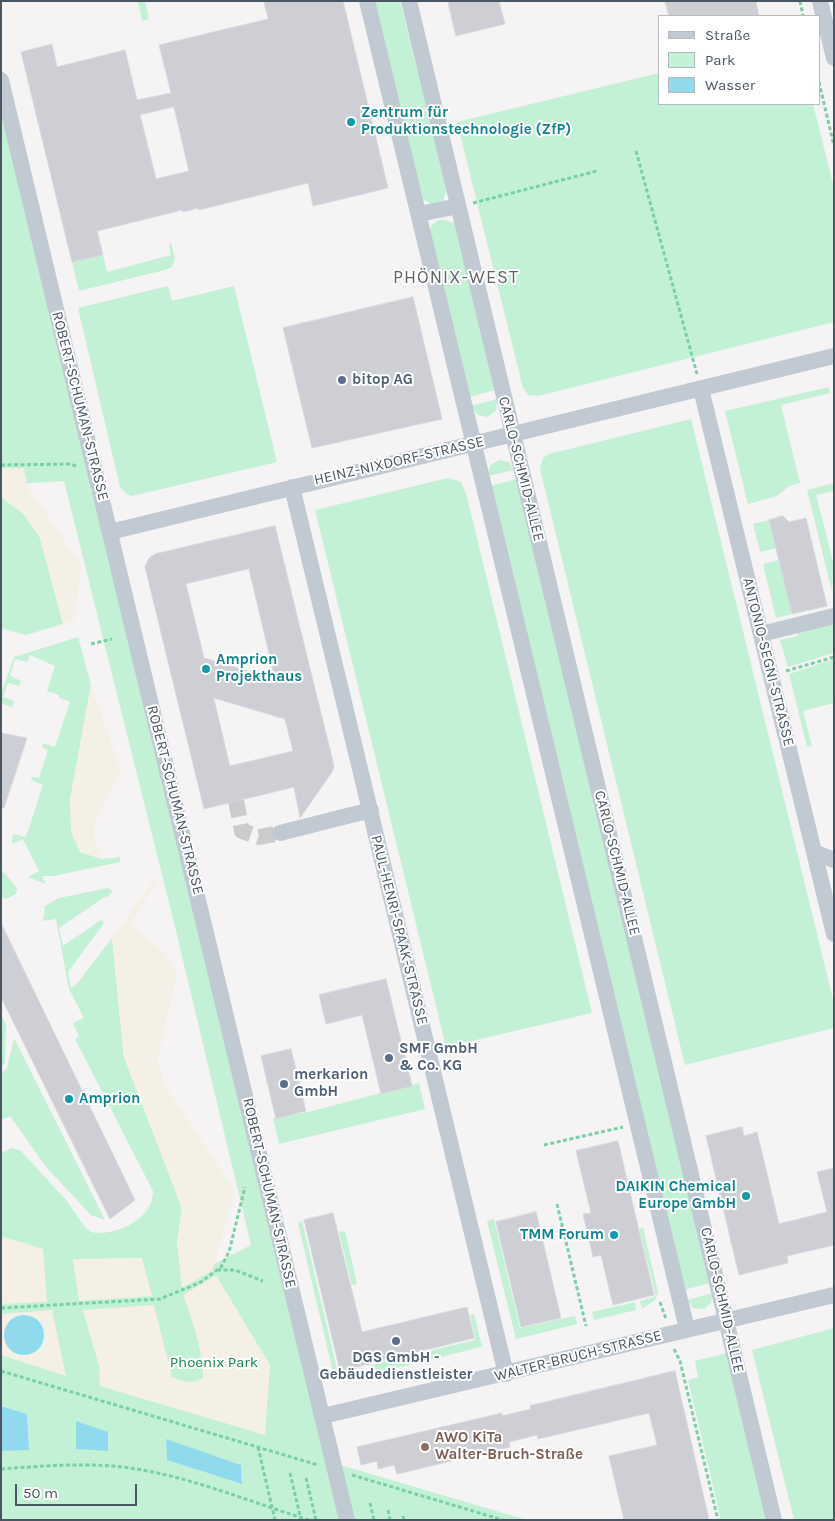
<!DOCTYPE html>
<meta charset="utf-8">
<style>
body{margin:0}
#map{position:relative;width:835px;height:1521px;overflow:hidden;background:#f5f3f3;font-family:Karla,sans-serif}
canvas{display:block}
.frame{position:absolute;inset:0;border:2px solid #4a5661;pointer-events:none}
.legend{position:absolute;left:658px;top:15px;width:162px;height:90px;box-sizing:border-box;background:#fff;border:1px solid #b7bbc0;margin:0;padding:6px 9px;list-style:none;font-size:15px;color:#4a5661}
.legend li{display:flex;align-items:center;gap:10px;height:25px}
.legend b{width:25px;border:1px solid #b7bbc0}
.scale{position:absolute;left:15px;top:1484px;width:122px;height:22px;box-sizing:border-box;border:2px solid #4a5661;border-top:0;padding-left:6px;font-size:15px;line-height:18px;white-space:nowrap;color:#4a5661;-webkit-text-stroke:4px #fff;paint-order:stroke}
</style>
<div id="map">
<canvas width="835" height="1521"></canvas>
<div class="frame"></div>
<ul class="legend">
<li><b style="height:6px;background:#c1cad2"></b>Straße</li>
<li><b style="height:14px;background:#c3f1d5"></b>Park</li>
<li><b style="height:14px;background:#90daee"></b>Wasser</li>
</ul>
<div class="scale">50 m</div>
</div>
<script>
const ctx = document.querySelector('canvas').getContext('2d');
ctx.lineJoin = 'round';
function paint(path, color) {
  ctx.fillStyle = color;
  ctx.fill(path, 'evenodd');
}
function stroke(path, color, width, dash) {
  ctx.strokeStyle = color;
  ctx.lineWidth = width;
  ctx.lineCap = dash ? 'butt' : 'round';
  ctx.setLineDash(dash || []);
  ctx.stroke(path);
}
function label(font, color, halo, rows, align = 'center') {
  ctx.font = font + ' Karla,sans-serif';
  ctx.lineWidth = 4;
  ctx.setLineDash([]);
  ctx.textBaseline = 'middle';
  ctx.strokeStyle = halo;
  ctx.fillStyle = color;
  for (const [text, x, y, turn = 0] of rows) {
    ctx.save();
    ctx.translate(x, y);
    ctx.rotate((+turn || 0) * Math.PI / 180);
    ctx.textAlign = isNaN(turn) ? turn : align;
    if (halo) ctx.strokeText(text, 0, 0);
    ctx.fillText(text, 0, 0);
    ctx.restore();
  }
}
paint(new Path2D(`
 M138 1H145L149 19 142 21Z
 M373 1H400L447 189 443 201 431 204 420 197Z
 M659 73V104H813L834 188V322L538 396 528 395 523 388 457 122Z
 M1 109 327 1461 527 1520H1V1451L29 1449 27 1414 1 1406V1299L28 1244 1 1237V1153L12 1148 21 1151 67 1201 84 1226 91 1232C115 1237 154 1219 153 1191L75 1039 79 1036 73 1023 84 1018 69 989 56 919 43 921 45 906 59 898 108 888 113 891 107 898 106 896 59 928 63 946 101 920 104 923 68 972 71 988 76 985 112 938 124 1057 182 1208 177 1242 182 1281 251 1245 176 931 64 481 1 485ZM142 1258 79 1296V1295L73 1260ZM166 1440 241 1465 242 1483 200 1471Z
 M438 220H447L455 224 495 390 469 397 429 235 431 226Z
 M171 243 175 259 172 267 165 270 79 291 72 262 103 255 107 272 171 255 169 244Z
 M168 286 172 301 234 286 277 462 132 496 127 494 120 487 78 308Z
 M829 387 830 393 781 405 800 483 789 486 777 496 748 504 725 411Z
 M497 399 496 411 487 417 478 415 471 406Z
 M691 419 834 1003V1028L685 1065 540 469 543 458 549 454Z
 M500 460 509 462 514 470 488 476 490 465Z
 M448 478 461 482 466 493 592 1013 446 1047 315 510Z
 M517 479 710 1283 684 1290 490 486Z
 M834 483V491L816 495 834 565 832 592 807 490Z
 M1 497 24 514 40 538 63 624 26 635 1 628Z
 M769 520 776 548 760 552 753 524Z
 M779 560 792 614 776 618 763 564Z
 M834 624V653L788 667 780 640 797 636V632Z
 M78 637 91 685 70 800 80 852 102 859 120 857V862L54 876H42L46 884 28 877 39 871 23 839 12 844 13 834 26 837 43 785 31 780 32 777 39 778 48 750 42 747 43 743 55 747 70 702 59 698V695L47 691 55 666 30 655 27 662 15 659 10 676 21 681 19 686 8 683 3 697 14 701 12 707 1 703V694L14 657Z
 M834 659V703L803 711 812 746 807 747 789 674Z
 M1 869 17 888 16 894 6 899 1 897Z
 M1 1014 6 1024 5 1063 2 1066Z
 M14 1038 105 1220 91 1215 46 1167 10 1116 1 1120V1073L7 1069Z
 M419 1083 425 1109 279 1144 273 1118 308 1112Z
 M494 1219 520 1328 575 1316 577 1324 516 1339 487 1221Z
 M302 1221 338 1373 357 1368 359 1377 344 1380 333 1372 298 1223Z
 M643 1228 658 1292 655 1300 642 1309 640 1301 656 1296 639 1229Z
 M345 1231 357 1284 352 1285 339 1232Z
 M713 1293 711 1303 704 1309 693 1308 687 1300Z
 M635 1302 636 1310 594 1320 592 1312Z
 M474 1314 482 1346 481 1347 372 1374 370 1365 475 1340 470 1315Z
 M834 1328V1520H794L752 1350Z
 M727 1353 767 1520H721L688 1380 698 1377 695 1361Z`), '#c3f1d5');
paint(new Path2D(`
 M24 468 27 486 82 566 74 621 63 624 40 538 24 514 1 497V468Z
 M91 685 121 770C116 788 92 815 94 832 95 841 99 850 102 859L80 852 71 832 70 800Z
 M156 877 158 879 131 925C148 940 174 953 176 977L157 1062 166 1087 234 1188V1195L212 1271 182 1288 177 1242 182 1208 124 1057 112 938Z
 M1 1237 43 1249 47 1302 1 1304Z
 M142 1258 152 1296 79 1301 73 1259Z
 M216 1275 270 1365 265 1435 100 1386 99 1366 83 1310 154 1305 172 1377C183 1381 192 1385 203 1378 203 1351 193 1321 183 1295Z
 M52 1310 66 1376 1 1355V1314Z`), '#f5f0e5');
paint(new Path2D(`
 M4 1335a20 20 0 1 1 40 0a20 20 0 1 1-40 0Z
 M1 1406 27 1414 29 1450 1 1451Z
 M76 1421 108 1432V1451L76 1449Z
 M166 1439 241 1465 242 1484 167 1460Z`), '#90daee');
const building = new Path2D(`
 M264 1H343L388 188 313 206 308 183 199 210 198 208 183 212 182 210 97 231 103 255 72 262 21 52 52 44 57 67 125 50 137 100 171 93 159 45 268 19ZM174 107 189 171 156 179 140 115Z
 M448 1H499L505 24 456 36Z
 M665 1H756L759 16H669Z
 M413 297 442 419 312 448 283 328Z
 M783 516 789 522 806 518 827 606 792 614 769 520Z
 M275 526 334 766 332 772 300 818 294 787 204 809 145 567 149 558 155 554ZM249 569 275 679 204 658 186 584ZM214 698 285 719 293 751 230 766Z
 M1 733 27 738 4 808H1Z
 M1 923 135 1200 110 1219 1 997Z
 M386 979 412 1086 381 1094 362 1015 326 1024 319 995Z
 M291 1049 306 1111 276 1119 261 1056Z
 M742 1127 744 1136 757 1132 779 1224 827 1212 817 1172 834 1168V1245L787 1256 788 1263 739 1275 706 1136Z
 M618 1141 654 1295 613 1305 601 1255 593 1257 583 1214 591 1213 576 1151Z
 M536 1212 561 1318 521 1327 496 1222Z
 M333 1213 362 1332 467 1307 474 1338 340 1371 304 1220Z
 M675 1371 709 1520H624L609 1456 657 1445 649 1413 538 1439 537 1435 509 1442 510 1447 397 1474 394 1465 378 1469 377 1461 361 1465 357 1447 502 1413V1416L531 1409 530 1406Z`);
paint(building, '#cdcfd5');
stroke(building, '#d7d9de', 1);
stroke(new Path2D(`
 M236 801 242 831 259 837 280 833`), '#caccce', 16, [16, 8]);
stroke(new Path2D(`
 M800 1 803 16
 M819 82 834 146
 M636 151 697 374
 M473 203 597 171
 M1 465 71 464 78 467
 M91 644 112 639
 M786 671 834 657
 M544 1145 623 1127
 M557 1204 586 1326
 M217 1270H235L263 1281
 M660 1302 666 1319
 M1 1308 160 1299 201 1282 221 1267 229 1252 245 1187
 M674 1349 680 1361 718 1520
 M1 1371 318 1465
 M258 1447 275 1520
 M1 1469C44 1466 88 1462 130 1468 192 1477 250 1502 309 1520
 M290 1473 301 1520
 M352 1475 503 1520
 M306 1478 316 1520
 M370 1503 374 1520
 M388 1510 390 1520
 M403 1516 404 1520`), '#7ad0a6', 3, [4, 2.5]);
stroke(new Path2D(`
 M367 1 687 1329
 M409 1 774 1520
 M820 1 834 58
 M1 80 347 1520
 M419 214 458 206
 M701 389 834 934
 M292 487 506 1374
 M110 532 834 356
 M761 634 834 616
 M280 833 371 810
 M814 852 834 860
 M323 1416 834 1295`), '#c1cad2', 16);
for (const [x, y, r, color] of [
 [351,122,5,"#0f9aa8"],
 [342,380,5,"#5c6f8a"],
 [206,669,5,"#0f9aa8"],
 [389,1058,5,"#5c6f8a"],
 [284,1084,5,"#5c6f8a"],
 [69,1099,5,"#0f9aa8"],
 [746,1196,5,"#0f9aa8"],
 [614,1235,5,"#0f9aa8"],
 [396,1341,5,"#5c6f8a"],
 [425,1447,5,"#8d6e63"]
]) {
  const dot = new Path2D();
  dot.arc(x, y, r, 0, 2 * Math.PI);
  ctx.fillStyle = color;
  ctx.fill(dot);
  stroke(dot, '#fff', 2);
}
label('bold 15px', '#0d838f', '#fff', [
 ["Zentrum für",361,113],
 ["Produktionstechnologie (ZfP)",361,130],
 ["Amprion",216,660],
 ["Projekthaus",216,677],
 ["Amprion",79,1099],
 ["DAIKIN Chemical",736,1187,"right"],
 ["Europe GmbH",736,1204,"right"],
 ["TMM Forum",604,1235,"right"]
], 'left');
label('bold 15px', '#4e5e75', '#fff', [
 ["bitop AG",352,380],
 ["SMF GmbH",399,1049],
 ["& Co. KG",399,1066],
 ["merkarion",294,1075],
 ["GmbH",294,1092],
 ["DGS GmbH -",396,1358,"center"],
 ["Gebäudedienstleister",396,1375,"center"]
], 'left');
label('15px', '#4a5661', '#fff', [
 ["ROBERT-SCHUMAN-STRASSE",80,406,76],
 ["HEINZ-NIXDORF-STRASSE",399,461,-13],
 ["CARLO-SCHMID-ALLEE",521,469,76],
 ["ANTONIO-SEGNI-STRASSE",768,662,76],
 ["ROBERT-SCHUMAN-STRASSE",175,800,76],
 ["CARLO-SCHMID-ALLEE",617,863,76],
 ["PAUL-HENRI-SPAAK-STRASSE",399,930,76],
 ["ROBERT-SCHUMAN-STRASSE",269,1193,77],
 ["CARLO-SCHMID-ALLEE",722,1300,77],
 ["WALTER-BRUCH-STRASSE",578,1356,-14]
]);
label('15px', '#17864f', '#fff', [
 ["Phoenix Park",214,1363]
]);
label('bold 15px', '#785e54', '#fff', [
 ["AWO KiTa",435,1438],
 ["Walter-Bruch-Straße",435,1455]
], 'left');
ctx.letterSpacing = '1px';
label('18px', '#5f6368', '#fff', [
 ["PHÖNIX-WEST",456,278]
]);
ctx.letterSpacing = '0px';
</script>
